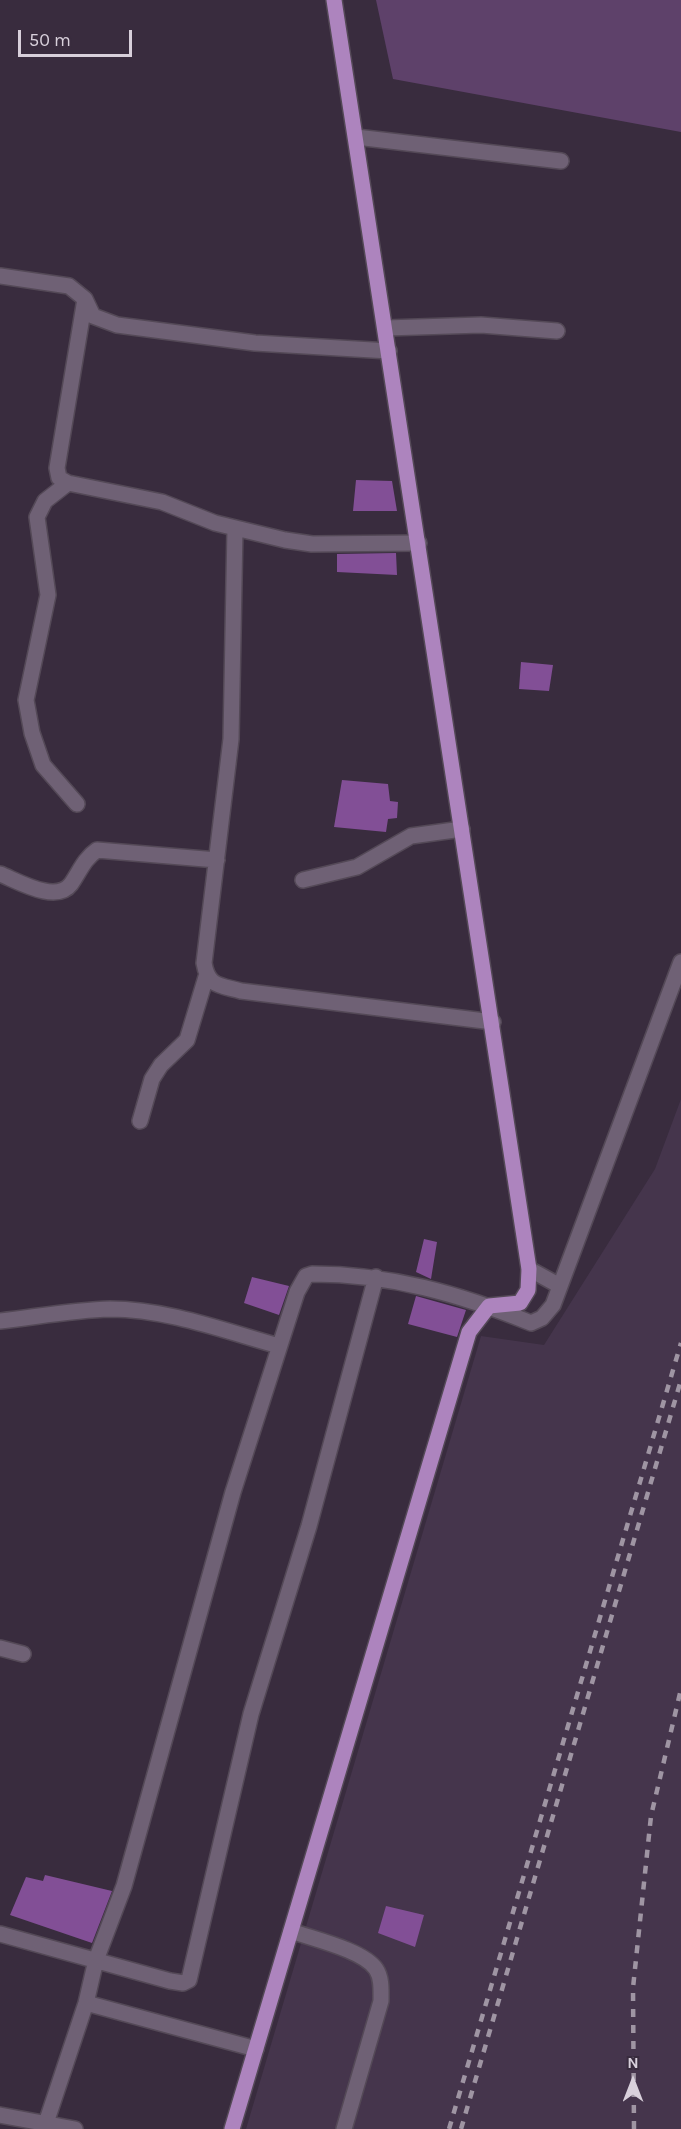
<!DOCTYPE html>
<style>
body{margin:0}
#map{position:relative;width:681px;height:2129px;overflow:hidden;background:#392c3e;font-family:Karla,sans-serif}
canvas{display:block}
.north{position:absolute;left:603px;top:2051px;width:60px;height:60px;-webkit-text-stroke:4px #392c3e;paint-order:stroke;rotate:0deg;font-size:16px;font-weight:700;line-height:24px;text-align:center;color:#d8d0db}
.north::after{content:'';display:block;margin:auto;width:21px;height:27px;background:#d8d0db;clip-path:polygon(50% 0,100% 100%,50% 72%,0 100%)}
.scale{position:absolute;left:18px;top:30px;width:114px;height:27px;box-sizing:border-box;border:3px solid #d8d0db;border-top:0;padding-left:8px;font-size:18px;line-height:21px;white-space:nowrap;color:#d8d0db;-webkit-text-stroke:4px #392c3e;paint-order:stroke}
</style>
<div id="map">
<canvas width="681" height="2129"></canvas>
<div class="north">N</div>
<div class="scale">50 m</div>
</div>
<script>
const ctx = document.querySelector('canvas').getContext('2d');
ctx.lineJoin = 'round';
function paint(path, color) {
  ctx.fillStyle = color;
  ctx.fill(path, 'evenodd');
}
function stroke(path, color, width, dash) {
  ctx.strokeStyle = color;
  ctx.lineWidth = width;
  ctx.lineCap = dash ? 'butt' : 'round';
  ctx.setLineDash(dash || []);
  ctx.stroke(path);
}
paint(new Path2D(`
 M681 1099V2129H246L481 1336 544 1345 655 1169Z`), '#45354c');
paint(new Path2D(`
 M376 0H681V132L393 79Z`), '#5e416a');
paint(new Path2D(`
 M356 480 392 481 397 511H353Z
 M396 553 397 575 337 572V554Z
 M521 662 553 665 549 691 519 689Z
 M342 780 388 784 390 801 398 802 397 818 388 819 386 832 334 827Z
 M424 1239 437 1242 431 1279 416 1272Z
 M252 1277 289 1286 279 1315 244 1303Z
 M416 1296 466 1310 457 1337 408 1324Z
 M45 1875 112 1891 92 1943 10 1915 26 1877 43 1881Z
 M386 1906 424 1915 415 1947 378 1933Z`), '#824f96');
const minor = new Path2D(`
 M356 137 561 161
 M0 276 69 286 85 299 93 316 117 325 255 343 389 351
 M85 299 57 468 59 478 68 483 162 502 215 523 285 540 312 544 419 543
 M386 328 481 325 557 331
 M68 483 45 501 37 517 48 595 26 700 32 733 43 765 77 804
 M235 528 231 739 204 963C208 987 220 985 241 991L493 1022
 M0 874C18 881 56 904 71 884 80 871 84 859 97 850L217 860
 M303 880 357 867 411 836 462 829
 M140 1121 152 1079 161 1065 187 1040 206 977
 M529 1269 560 1286
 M0 1321C36 1317 73 1310 110 1309 167 1309 225 1331 279 1346
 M0 1648 23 1654
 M291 1931C313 1939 363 1950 376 1969 382 1978 381 1990 381 2001L344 2129
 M0 1934 170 1981 183 1983 189 1980 251 1714 309 1526 376 1277
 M86 2003 256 2049
 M0 2115 75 2129
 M44 2129 86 2003 96 1960 124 1886 233 1492 297 1292 306 1276 312 1274C390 1274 460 1294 531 1323L542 1318 553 1305 681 962`);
const major = new Path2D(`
 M232 2129 469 1332 489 1306 520 1303 528 1290 529 1269 334 0`);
stroke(minor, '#544957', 18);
stroke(major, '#544957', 18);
stroke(minor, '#6f6175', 15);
stroke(major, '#ad84be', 15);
stroke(new Path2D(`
 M449 2129 681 1343
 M461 2129 681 1380
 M634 2129 633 1988 651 1816 681 1689`), '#9f95a3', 4.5, [8, 8]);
</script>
